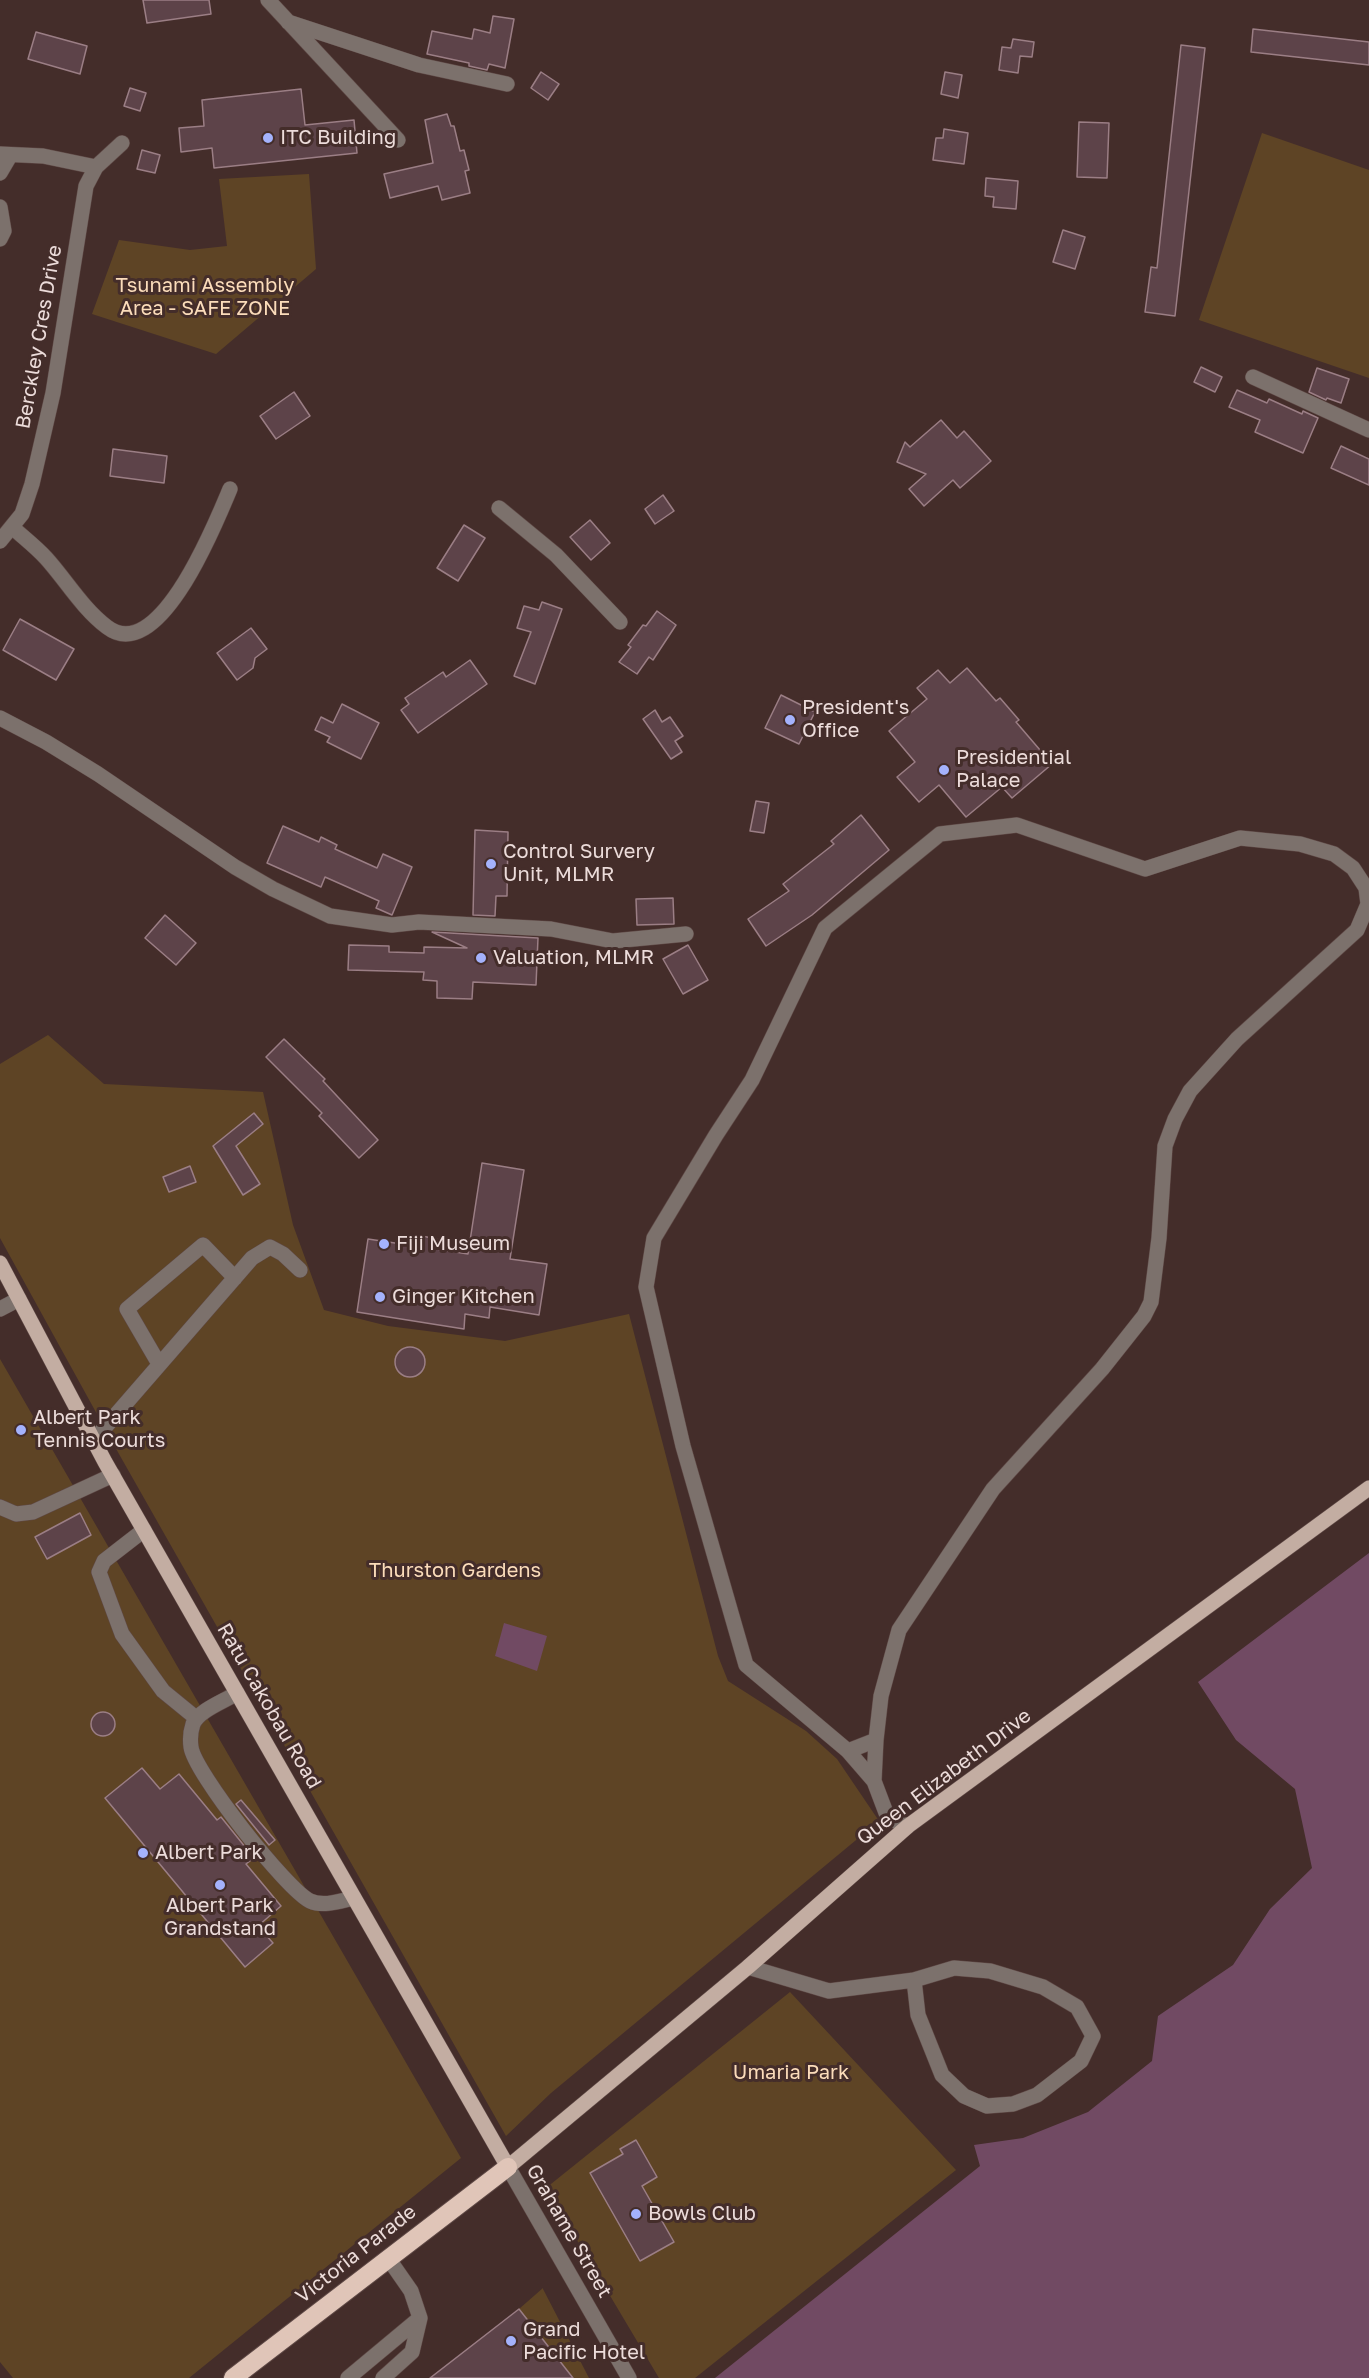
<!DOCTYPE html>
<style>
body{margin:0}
canvas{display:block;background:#442d2a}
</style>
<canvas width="1369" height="2378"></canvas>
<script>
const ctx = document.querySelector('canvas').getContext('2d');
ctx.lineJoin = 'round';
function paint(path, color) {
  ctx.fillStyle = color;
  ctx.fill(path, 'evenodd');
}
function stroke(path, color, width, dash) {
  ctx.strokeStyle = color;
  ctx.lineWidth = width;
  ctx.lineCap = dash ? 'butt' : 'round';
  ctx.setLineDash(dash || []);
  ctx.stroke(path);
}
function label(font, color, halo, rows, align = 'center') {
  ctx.font = font + ' "Golos Text",sans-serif';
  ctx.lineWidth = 6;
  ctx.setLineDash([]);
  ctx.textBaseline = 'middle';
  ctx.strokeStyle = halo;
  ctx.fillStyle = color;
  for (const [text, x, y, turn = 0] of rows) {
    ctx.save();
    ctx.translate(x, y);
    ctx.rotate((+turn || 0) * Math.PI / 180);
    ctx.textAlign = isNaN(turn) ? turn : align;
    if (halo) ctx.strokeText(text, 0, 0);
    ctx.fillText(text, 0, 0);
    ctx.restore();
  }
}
paint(new Path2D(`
 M1262 133 1369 170V378L1199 320Z
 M309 174 316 269 216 354 92 314 119 240 190 250 227 246 219 179Z
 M48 1035 104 1084 263 1092 293 1225 324 1310 388 1326 505 1341 629 1314 718 1656 728 1681 806 1731 837 1759 879 1821 551 2093 506 2136 119 1454 0 1238V1064Z
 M0 1359 461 2158 189 2378H13L0 2362Z
 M790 1992 956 2170 695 2378H659L546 2188Z
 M543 2288V2289L589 2378H573L519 2309Z`), '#5e4425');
paint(new Path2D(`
 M1369 1553V2378H715L980 2166 974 2145 1023 2138 1088 2112 1152 2061 1158 2016 1233 1965 1270 1909 1312 1868 1295 1789 1236 1740 1198 1682Z
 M504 1623 547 1636 537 1671 495 1656Z`), '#714a63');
const building = new Path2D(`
 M143 0H209L211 14 147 23Z
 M493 16 514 19 505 68 489 64 487 70 469 66V63L427 54 432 31 472 39 474 29 490 33Z
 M1253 29 1369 42V65L1251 52Z
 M36 32 87 46 80 74 28 59Z
 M1013 39 1034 42 1032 57 1020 56 1018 73 999 70 1002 47 1011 48Z
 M1181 45 1205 48 1175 316 1145 312 1151 267 1157 268Z
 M541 72 559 84 548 100 531 88Z
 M945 72 962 75 958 98 941 94Z
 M130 88 146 93 140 111 124 106Z
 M301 89 305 125 354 120 357 153 214 168 212 148 181 152 179 128 204 126 202 100Z
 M447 114 451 126H454L460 151 464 150 469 170 465 171 470 193 442 200 438 186 390 198 384 174 433 163 425 120Z
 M1079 122 1109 123 1107 178 1077 177Z
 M944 129 968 133 964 164 933 160 936 138H943Z
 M142 150 160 155 155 173 137 169Z
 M986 178 1018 181 1016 209 993 207 994 197 985 196Z
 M1063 230 1085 237 1075 269 1053 262Z
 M1201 367 1222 377 1215 392 1194 382Z
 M1317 368 1349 379 1341 403 1327 398 1326 400 1309 392Z
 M1237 390 1267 403 1269 399 1302 414 1303 411 1318 418 1303 453 1255 432 1260 420 1229 407Z
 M294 392 310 416 276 439 260 416Z
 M941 420 957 438 964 431 991 461 960 488 953 480 924 506 909 489 926 474 897 462 905 442 910 447Z
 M1341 446 1369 459V485L1331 468Z
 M113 449 167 456 164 483 110 476Z
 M663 495 674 511 655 524 645 509Z
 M590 520 610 543 591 560 570 537Z
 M464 525 485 538 458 581 437 568Z
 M542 602 562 609 535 684 514 676 531 632 517 628 524 606 539 610Z
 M657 611 676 625 653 660 649 657 637 674 619 662 631 647 628 645 643 625 646 626Z
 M20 619 74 649 56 680 3 650Z
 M251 628 267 649 255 658 253 668 237 680 217 653Z
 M470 660 487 684 418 733 401 710 409 704 405 698 443 672 446 677Z
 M967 668 996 701 1000 698 1019 720 1016 722 1052 764 1012 798 1002 787 966 817 939 785 919 802 897 777 915 762 889 731 927 699 917 688 938 670 950 683Z
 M781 695 815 712 799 744 765 728Z
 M342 704 379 723 361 759 327 742 330 737 315 730 321 717 333 723Z
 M655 710 662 722 670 717 683 736 675 741 682 752 671 759 643 719Z
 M756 801 769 803 764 833 750 831Z
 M861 815 889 850 812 915 766 946 748 919 789 891 783 884 834 844 831 841Z
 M283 826 319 842 321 837 337 845 335 849 377 868 383 854 412 867 392 915 376 908 379 901 325 877 321 887 267 863Z
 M475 830 508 832 507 896H496L495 916 473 915Z
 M673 898 674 924 637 925 636 899Z
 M165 915 196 943 176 965 145 938Z
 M432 932 538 938 536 985 473 982 472 999 437 998V981L423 980 424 972 348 970 349 945 389 946V952L424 953V947L467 948Z
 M688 945 708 980 683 994 663 959Z
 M284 1039 325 1079 323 1081 378 1140 359 1158 319 1116 322 1113 266 1057Z
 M254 1113 263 1124 236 1146 260 1184 243 1195 213 1146Z
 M482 1163 524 1170 510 1259 547 1264 539 1315 490 1307 489 1318 465 1314 464 1329 357 1312 368 1239 415 1246 416 1235 438 1239 436 1249 468 1254Z
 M190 1166 196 1182 169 1192 163 1177Z
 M395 1362a15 15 0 1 1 30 0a15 15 0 1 1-30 0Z
 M80 1513 91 1535 47 1559 35 1537Z
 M91 1724a12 12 0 1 1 24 0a12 12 0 1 1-24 0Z
 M142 1768 160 1789 179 1774 217 1820 221 1817 254 1858 246 1864 281 1906 258 1926 273 1943 245 1967 105 1798Z
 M241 1800 275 1840 269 1845 236 1804Z
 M636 2140 657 2177 642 2186 674 2242 640 2261 590 2173 623 2154 620 2149Z
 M519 2309 573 2378H430Z`);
paint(building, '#5d4349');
stroke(building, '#9b7e85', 1.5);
const minor = new Path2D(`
 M268 0 398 140
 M288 22 419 65 507 84
 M0 154 43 156 96 167
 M0 173 10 156
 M0 207 4 231 0 239
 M1253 377 1369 430
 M499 508 556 555 620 622
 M12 527C23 537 36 547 46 558 66 580 82 608 107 627 159 667 216 522 230 489
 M0 541 22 514 32 484 53 393 86 186 96 167 122 143
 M0 718 46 742 98 774 235 867 273 889 330 916 392 925 419 922 551 929 613 941 686 934
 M0 1309 19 1299
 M159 1364 127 1309 203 1245 235 1278
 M94 1440 252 1258 270 1247 283 1254 300 1270
 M0 1507 16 1514 33 1512 113 1475
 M144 1530 104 1561 99 1572 122 1634 163 1691 196 1718
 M237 1693C225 1701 199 1710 193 1724 191 1730 190 1740 191 1747 194 1772 286 1889 310 1901 324 1907 340 1901 354 1898
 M848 1751 876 1740
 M874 1781 876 1740 881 1696 899 1630 993 1489 1102 1369 1144 1316 1151 1302 1159 1238 1165 1146 1175 1119 1190 1091 1237 1039 1357 930 1368 904 1366 888 1353 868 1334 854 1300 844 1240 838 1145 869 1017 825 940 834 825 928 752 1080 716 1135 654 1238 646 1287 683 1446 746 1665 848 1751 874 1781 888 1818 908 1826
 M748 1967 829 1991 914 1980 954 1968 990 1971 1043 1987 1077 2007 1093 2036 1081 2061 1037 2095 1013 2104 987 2106 964 2096 942 2075 918 2015 914 1980
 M508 2167 629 2378
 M348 2378 420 2318
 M383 2378 412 2352 420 2318 411 2291 388 2258`);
const major = new Path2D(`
 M0 1263 105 1462 508 2167 748 1967 908 1826 1369 1488`);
const highway = new Path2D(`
 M233 2378 508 2167`);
stroke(minor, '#5f4946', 16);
stroke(major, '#5f4946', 16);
stroke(highway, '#5f4946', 20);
stroke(minor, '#7c716c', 15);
stroke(major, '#c3ada2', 15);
stroke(highway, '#e0c5b8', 18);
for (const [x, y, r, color] of [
 [268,138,6,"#a4b2fc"],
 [790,720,6,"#a4b2fc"],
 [944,770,6,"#a4b2fc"],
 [491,864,6,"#a4b2fc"],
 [481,958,6,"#a4b2fc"],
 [384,1244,6,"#a4b2fc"],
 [380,1297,6,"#a4b2fc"],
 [21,1430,6,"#a4b2fc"],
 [143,1853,6,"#a4b2fc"],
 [220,1885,6,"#a4b2fc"],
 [636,2214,6,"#a4b2fc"],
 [511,2341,6,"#a4b2fc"]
]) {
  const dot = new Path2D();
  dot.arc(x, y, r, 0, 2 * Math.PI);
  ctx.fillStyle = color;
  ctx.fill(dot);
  stroke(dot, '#442d2a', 2);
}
label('20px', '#ecdcda', '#442d2a', [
 ["ITC Building",280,138],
 ["President's",802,708],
 ["Office",802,731],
 ["Presidential",956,758],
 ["Palace",956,781],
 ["Control Survery",503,852],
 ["Unit, MLMR",503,875],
 ["Valuation, MLMR",493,958],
 ["Fiji Museum",396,1244],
 ["Ginger Kitchen",392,1297],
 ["Albert Park",33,1418],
 ["Tennis Courts",33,1441],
 ["Albert Park",155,1853],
 ["Albert Park",220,1906,"center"],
 ["Grandstand",220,1929,"center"],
 ["Bowls Club",648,2214],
 ["Grand",523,2330],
 ["Pacific Hotel",523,2353]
], 'left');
label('20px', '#fbdcba', '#442d2a', [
 ["Tsunami Assembly",205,286],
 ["Area - SAFE ZONE",205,309],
 ["Thurston Gardens",455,1571],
 ["Umaria Park",791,2073]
]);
label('20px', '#ecdcda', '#442d2a', [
 ["Berckley Cres Drive",39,337,-80],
 ["Ratu Cakobau Road",269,1706,60],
 ["Queen Elizabeth Drive",944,1777,-37],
 ["Grahame Street",569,2231,60],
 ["Victoria Parade",356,2254,-38]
]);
</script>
